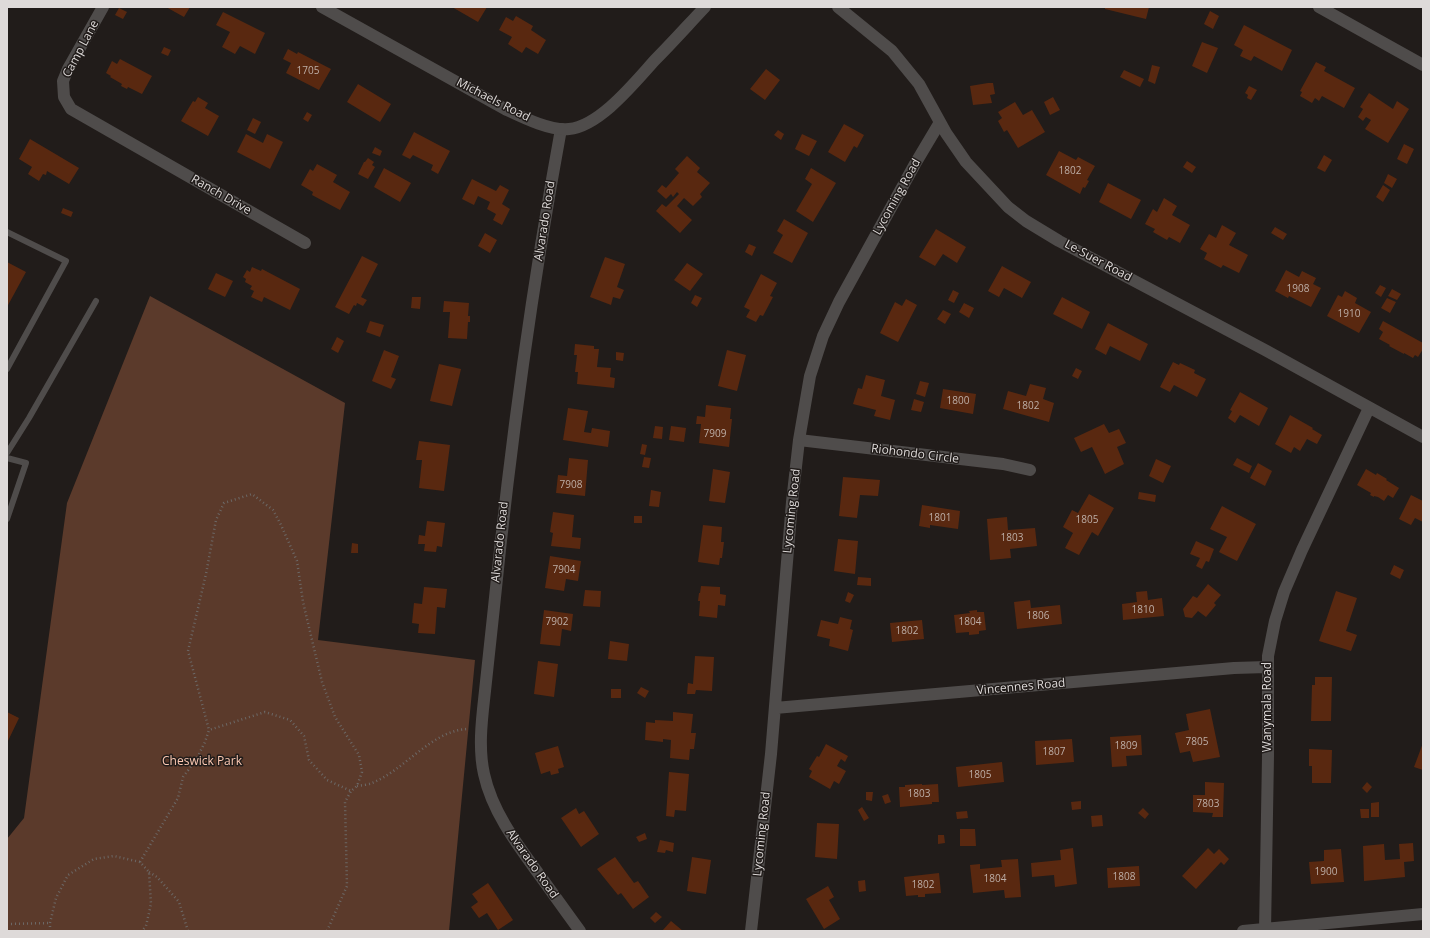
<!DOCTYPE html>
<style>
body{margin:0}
#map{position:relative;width:1430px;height:938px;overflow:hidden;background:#211c1a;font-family:"Open Sans",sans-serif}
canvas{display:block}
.frame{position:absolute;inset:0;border:8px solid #dedad9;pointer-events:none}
</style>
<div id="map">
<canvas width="1430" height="938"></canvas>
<div class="frame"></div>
</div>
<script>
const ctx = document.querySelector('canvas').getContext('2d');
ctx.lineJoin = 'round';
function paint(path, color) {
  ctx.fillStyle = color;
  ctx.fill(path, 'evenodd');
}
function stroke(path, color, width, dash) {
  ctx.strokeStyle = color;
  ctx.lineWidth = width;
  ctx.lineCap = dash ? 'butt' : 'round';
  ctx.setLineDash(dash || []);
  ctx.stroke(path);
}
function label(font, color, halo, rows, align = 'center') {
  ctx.font = font + ' "Open Sans",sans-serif';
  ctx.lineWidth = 3;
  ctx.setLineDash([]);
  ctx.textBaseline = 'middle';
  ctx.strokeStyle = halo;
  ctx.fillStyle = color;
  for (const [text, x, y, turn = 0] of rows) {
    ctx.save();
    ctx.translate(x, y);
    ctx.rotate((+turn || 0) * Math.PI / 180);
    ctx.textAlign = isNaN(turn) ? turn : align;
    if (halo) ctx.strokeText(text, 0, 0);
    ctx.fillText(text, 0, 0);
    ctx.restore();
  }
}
paint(new Path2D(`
 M150 296 345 403 318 640 475 660 449 931H7V839L24 818 67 503Z`), '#5b3a2b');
paint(new Path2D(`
 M166 7H190L184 17Z
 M452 7H487L478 22Z
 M1105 7H1149L1146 19 1105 9Z
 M119 8 127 12 123 19 115 15Z
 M1210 11 1219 16 1213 29 1204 24Z
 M223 12 265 33 255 54 240 46 235 54 222 47 230 32 216 25Z
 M516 16 533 26 531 30 546 40 538 54 526 47 522 53 508 44 512 37 499 30 506 17 513 21Z
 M1244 25 1292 50 1282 71 1254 56 1251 61 1240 56 1243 50 1234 45Z
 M1202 42 1218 48 1207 73 1192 66Z
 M164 47 171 50 168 56 161 53Z
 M288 49 297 54 298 52 331 69 319 90 286 73 291 63 283 59Z
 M120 59 152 76 142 94 128 87 127 89 121 86 122 84 110 77 111 76 106 73 112 61 117 64Z
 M1316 62 1326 67 1324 71 1355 88 1344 108 1322 96 1319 101 1315 98 1312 103 1300 96 1302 92 1300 91Z
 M1152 65 1160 67 1155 84 1148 81Z
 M766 69 780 80 765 100 750 89Z
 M1124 70 1144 79 1140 87 1120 77Z
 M988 83H993L995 94 990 95 992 103 973 105 970 86Z
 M358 84 391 104 380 122 347 102Z
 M1249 86 1257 90 1251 100 1247 98 1248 95 1245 93Z
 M1369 93 1393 109 1397 101 1409 109 1388 143 1365 129 1371 120 1366 117 1363 121 1358 117 1363 109 1360 107Z
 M198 97 208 103 205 108 219 116 208 136 181 121 193 101 195 102Z
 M1053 97 1060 110 1050 115 1044 102Z
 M1015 102 1023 115 1032 110 1045 132 1018 148 1007 130 1004 132 998 121 1002 118 998 112Z
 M307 112 312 115 308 122 303 119Z
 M253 118 261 122 255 134 247 130Z
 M844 124 864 135 857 148 854 146 845 162 828 152Z
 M778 130 784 134 781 140 774 135Z
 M414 132 450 151 438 174 431 170 433 165 413 155 410 159 402 155Z
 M246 134 263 143 267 134 283 142 270 169 237 152Z
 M802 134 817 141 809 156 795 149Z
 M30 139 79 168 69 184 47 171 46 175 43 174 39 181 28 174 32 167 19 159Z
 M1404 144 1414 149 1407 164 1397 159Z
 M375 147 382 151 380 156 372 153Z
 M1059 151 1076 160 1078 157 1095 166 1087 180 1089 181 1085 188 1083 187 1080 194 1046 175Z
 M1324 155 1332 160 1325 172 1317 168Z
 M687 156 700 168 697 172 710 183 700 194 702 197 693 206 684 198 677 206 692 220 680 233 656 211 662 204 666 207 679 194 677 192 673 197 671 194 666 199 657 191 662 185 666 188 679 173 675 169Z
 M368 158 374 162 372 165 375 167 368 179 358 174 364 162H365Z
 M1187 161 1196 167 1192 173 1183 167Z
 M317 164 337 175 333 182 350 192 340 210 312 195 313 192 301 185 310 169 313 171Z
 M384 168 411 183 400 202 374 187Z
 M811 168 836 183 813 222 796 211 812 184 805 179Z
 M1388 174 1397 179 1392 188 1384 183Z
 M472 179 496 191 500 185 509 190 502 204 510 209 502 225 493 220 496 214 487 209 490 202 478 196 474 205 462 199Z
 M1108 183 1141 200 1131 219 1099 202Z
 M1383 185 1390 190 1383 202 1376 197Z
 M1164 198 1177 206 1172 215 1190 225 1180 243 1169 237 1167 240 1153 232 1155 229 1145 224 1153 209 1157 212Z
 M63 208 73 212 71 217 61 213Z
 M784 219 808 233 792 263 773 253 783 235 777 231Z
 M1222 225 1236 233 1229 245 1248 255 1239 273 1223 265 1221 268 1204 259 1207 253 1200 249 1209 234 1216 238Z
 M1275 227 1287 234 1283 240 1271 233Z
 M936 229 966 247 957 263 943 254 935 266 919 257Z
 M485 233 497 240 490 253 478 246Z
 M749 244 756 247 752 256 745 252Z
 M362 256 378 264 361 297 367 300 363 306 357 303 356 306 354 305 349 314 335 307Z
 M605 257 625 264 617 287 624 290 620 299 613 297 611 305 590 297Z
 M7 262 26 272 7 307Z
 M687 263 703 274 690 291 674 280Z
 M1002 266 1031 282 1022 298 1004 288 999 297 988 291Z
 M252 267 261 271 262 269 300 289 290 310 264 297 262 302 251 297 254 291 250 289 252 286 245 282 246 279 243 277 247 270 250 272Z
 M1286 270 1299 277 1302 271 1316 278 1313 284 1321 288 1311 307 1289 296 1288 298 1275 291Z
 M216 273 233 281 225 297 208 289Z
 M761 274 777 283 770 296 773 297 763 316 760 315 756 322 746 317 750 310 744 307Z
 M1380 285 1386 288 1381 297 1375 293Z
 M1392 289 1401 294 1397 300 1388 296Z
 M953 290 959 293 954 303 948 300Z
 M1345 291 1357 298 1355 303 1371 312 1359 333 1327 316 1338 295 1342 297Z
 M695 295 702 298 697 307 691 303Z
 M412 297H421L420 309 411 308Z
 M1062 297 1090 312 1082 329 1053 314Z
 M1387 298 1396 302 1390 313 1381 308Z
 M906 299 917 305 898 342 880 333 895 302 902 306Z
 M444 301 469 303 468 316H470V322H468L467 339 448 338 450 312H443Z
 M964 303 974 308 969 318 959 312Z
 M943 310 951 314 945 324 937 319Z
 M370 321 384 325 380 337 366 332Z
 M1383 321 1423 343V349L1418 357 1415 355 1413 358 1404 353V354L1389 346 1390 345 1379 339 1383 332 1379 329Z
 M1108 323 1148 344 1140 361 1110 346 1106 355 1095 349Z
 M337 337 344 341 338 353 331 349Z
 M575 344 594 346V349H599L597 367 611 368 610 377 615 378 614 388 577 384 578 372H575L577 355H574Z
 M384 350 399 356 391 377 396 379 391 389 372 381Z
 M727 350 746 355 737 391 718 386Z
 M616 352 624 353 623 361 616 360Z
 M1173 362 1179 365 1180 363 1195 370 1194 373 1206 379 1197 397 1174 385 1170 392 1160 387Z
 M439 364 461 369 452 406 430 401Z
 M1076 368 1082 371 1078 379 1072 376Z
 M866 375 885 380 881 396 895 400 890 420 874 416 876 410 853 404 858 388 862 389Z
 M920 381 929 383 925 397 916 394Z
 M1030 384 1046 388 1043 399 1054 403 1049 422 1003 409 1008 391 1026 396Z
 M943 389 976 394 973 414 940 408Z
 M1240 392 1268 408 1259 426 1240 415 1235 423 1228 418 1232 411 1230 410Z
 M914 399 924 402 921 412 911 410Z
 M706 405 731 408 730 419H732L729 447 699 443 701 424H696L697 416 705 417Z
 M568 408 588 411 584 432 591 433 592 428 610 431 608 447 563 440Z
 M1290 415 1313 428 1312 429 1322 435 1317 444 1307 439 1300 451 1294 447 1291 453 1275 444Z
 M1104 424 1109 433 1119 429 1126 443 1117 447 1124 464 1105 474 1092 447 1081 452 1074 438Z
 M655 426 663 427 662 439 653 438Z
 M671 426 686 428 684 442 669 440Z
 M419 441 450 445 444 491 419 488 422 460H416Z
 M642 444 647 445 645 455 640 454Z
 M644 457 651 458 649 468 642 467Z
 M569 458 588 460 585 496 556 493 558 475 567 476Z
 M1237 458 1252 466 1249 473 1233 465Z
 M1156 459 1171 466 1163 483 1149 476Z
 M1258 463 1272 471 1265 486 1250 478Z
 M713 469 730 472 725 503 709 501Z
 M1366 469 1376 475 1377 473 1387 479 1386 480 1399 488 1393 498 1388 495 1384 501 1378 497 1374 496V497L1370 495 1371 493 1357 485Z
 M843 477 880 480 878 496 860 495 857 518 839 516Z
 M651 490 661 492 659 507 649 506Z
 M1139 492 1156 495 1155 502 1138 499Z
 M1089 494 1114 508 1098 536 1092 532 1079 555 1065 548 1073 533 1063 527 1072 510 1078 513Z
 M1411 495 1423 501V522L1415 518 1411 525 1399 519Z
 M922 505 960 511 958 529 930 525V528L919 526Z
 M1222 506 1256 524 1237 561 1219 552 1227 537 1210 529Z
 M553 512 574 515 572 537 581 538 580 549 551 546 553 533 550 532Z
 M634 516H642V523H634Z
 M1007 517 1008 530 1035 528 1037 546 1010 549 1011 558 990 560 987 519Z
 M427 521 445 523 442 547 437 546 436 552 424 551 425 544H418L419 535 425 536Z
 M703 525 722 527 721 542H724L722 558H720L719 565 698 562Z
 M838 539 858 541 855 574 834 571Z
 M1196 541 1214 549 1209 562 1206 561 1202 569 1196 566 1200 558 1190 554Z
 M352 543 358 544V553H351Z
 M550 556 581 561 578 581 566 579 564 591 545 588Z
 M1394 565 1404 570 1400 579 1390 574Z
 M858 577 871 578V586L857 585Z
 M1208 584 1221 595 1214 603 1216 605 1206 617 1198 611 1192 618 1185 617 1183 609 1193 596 1197 598Z
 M701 586 720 587V594L726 595 725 606 718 605 717 618 699 616 700 601H698L699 593H700Z
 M424 587 447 589 445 608 437 607 435 634 418 633 419 624 412 623 414 603 422 604Z
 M585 590 601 591 600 607 583 606Z
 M1147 591 1148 600 1162 598 1164 616 1123 620 1122 604 1137 602 1136 592Z
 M1336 591 1357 598 1346 631 1357 635 1351 651 1319 641Z
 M848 592 854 595 850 603 845 601Z
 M1030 600 1031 608 1060 605 1062 624 1017 629 1014 602Z
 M544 610 573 614 571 631 562 629 560 646 540 644Z
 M977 610V612H984L986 630 979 631V634L969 635V632L956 633 954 615 970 613 969 611Z
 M840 617 852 620 850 629 853 630 848 651 829 646 830 639 817 636 821 620 838 624Z
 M922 620 924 639 892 642 890 623Z
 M610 641 629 644 627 661 608 659Z
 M695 656 714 657 712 691 696 690 695 694H687L688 683 693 684Z
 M538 661 558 664 554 697 534 694Z
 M1315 677H1332L1331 721H1311L1312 685H1315Z
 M641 687 649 691 645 698 637 693Z
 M611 689H621V698H611Z
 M1210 709 1220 757 1193 762 1190 751 1180 753 1175 733 1189 730 1186 714Z
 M7 712 19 718 7 743Z
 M673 712 693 714 691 733H696L694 749H690L689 760 670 758 671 740 663 739V742L645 740 646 722 655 723V720L673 721Z
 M1141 735 1142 755 1126 756 1127 766 1112 767 1110 737Z
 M1072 739 1074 762 1036 765 1035 741Z
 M1423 743V770L1414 767Z
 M826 744 848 756 845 762 841 759 837 766 846 771 839 784 834 781 830 789 809 777 812 771 809 769 817 756 819 757Z
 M558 746 564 767 558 769 559 773 551 775 550 771 541 774 535 753Z
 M1309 749 1332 750 1331 783H1312V766H1309Z
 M1002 762 1004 782 958 787 956 767Z
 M669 772 689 774 686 811 675 810 674 817 666 816Z
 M1205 782 1224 783 1223 817H1212L1213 813 1193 812V795H1205Z
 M1367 782 1372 787 1367 793 1362 788Z
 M922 784V785L938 784 939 802H932V804L900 807 899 787H905V785Z
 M866 792H873L872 801 866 800Z
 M888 794 891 802 885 804 882 796Z
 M1081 801V809L1072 810 1071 802Z
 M1379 802V817H1371V803Z
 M862 807 869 818 864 821 858 810Z
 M576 808 579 814 584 811 599 834 581 847 561 818Z
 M1143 808 1149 814 1145 819 1138 813Z
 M1360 809H1369V818H1361Z
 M967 811 968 818 957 819 956 812Z
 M1102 815 1103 826 1092 827 1091 816Z
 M817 823 839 824 837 859 815 857Z
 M960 829H975L976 846H960Z
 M645 833 647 839 639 842 636 837Z
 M938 835H944L945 843 938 844Z
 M660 840 674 843 673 852 666 850 665 853 657 852Z
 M1413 843 1414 861 1404 862 1405 877 1364 881 1363 846 1384 844 1385 860 1400 859 1399 844Z
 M1073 848 1077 884 1055 887 1054 875 1032 877 1031 863 1061 860 1060 850Z
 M1208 848 1214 854 1219 849 1229 859 1224 865 1221 862 1196 889 1182 876Z
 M1341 849 1344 882 1311 884 1309 862 1324 861V850Z
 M615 857 634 883 638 881 649 897 633 909 621 893 618 895 597 869Z
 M692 857 711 860 706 894 687 891Z
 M1018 859 1021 897 1005 898 1004 890 973 893 970 865 980 864V869L1002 867 1001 860Z
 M1139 866 1140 886 1108 888 1107 868Z
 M939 873 941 893 925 894V897H918V895L906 896 904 877Z
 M865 880 866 891 859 892 858 881Z
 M488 883 513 920 498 930 487 913 479 918 471 907 478 902 472 894Z
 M828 886 834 897 829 900 840 919 824 929 806 899Z
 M656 912 662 917 655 923 650 918Z
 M671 921 683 931H662Z`), '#592810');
stroke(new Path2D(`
 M357 786C362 785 368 785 372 783 405 770 432 730 468 729
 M140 862 178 798 183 777 196 760 205 742 209 730 188 651 206 574 216 520 224 503 252 494 273 510 281 525 297 561 303 602 322 682 335 717 359 755 362 772 357 786 351 791 327 780 309 760 304 736 290 720 265 712 209 730
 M149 872 157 877 179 902 188 931
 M7 924 50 923
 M50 931V923L56 898 68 875 94 859 114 856 140 862 149 872 151 904 146 926 142 931
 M327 931 347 886 345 802 351 791`), '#6c6866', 2.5, [1, 3]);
stroke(new Path2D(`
 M7 232 66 261 7 369
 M7 453 29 418 96 301
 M7 458 26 463 7 519`), '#4f4c4b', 6);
stroke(new Path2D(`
 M103 7 68 69 63 81 64 97 71 109 305 243
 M838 7 892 51 919 84 946 133 966 162 1008 207 1026 221 1059 241 1265 350 1423 437
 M1319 7 1423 65
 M561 129C532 287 510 447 494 607 491 635 488 663 485 691 482 718 478 747 484 774 492 811 516 843 538 873 552 892 566 912 580 931
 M799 440 1003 464 1030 470
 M775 708 1234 668 1267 667
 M751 931 771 754 792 502 799 440 810 376 823 336 839 302 915 164 940 122
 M1243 931 1423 914
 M1265 931 1268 756V656L1275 621 1284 592 1302 550 1369 408`), '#4f4c4b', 12);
stroke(new Path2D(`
 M322 7 505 109C522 117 550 131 569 129 600 126 635 82 655 60 672 43 688 25 705 7`), '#4f4c4b', 12);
label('10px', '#bdaea7', null, [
 ["1705",308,71],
 ["1802",1070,171],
 ["1908",1298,289],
 ["1910",1349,314],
 ["1800",958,401],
 ["1802",1028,406],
 ["7909",715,434],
 ["7908",571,485],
 ["1801",940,518],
 ["1805",1087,520],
 ["1803",1012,538],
 ["7904",564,570],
 ["1810",1143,610],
 ["1806",1038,616],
 ["7902",557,622],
 ["1804",970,622],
 ["1802",907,631],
 ["7805",1197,742],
 ["1809",1126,746],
 ["1807",1054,752],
 ["1805",980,775],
 ["1803",919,794],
 ["7803",1208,804],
 ["1900",1326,872],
 ["1808",1124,877],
 ["1804",995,879],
 ["1802",923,885]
]);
label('12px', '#dedad9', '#211c1a', [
 ["Camp Lane",81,49,-62],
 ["Michaels Road",493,100,27],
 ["Ranch Drive",221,195,30],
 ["Lycoming Road",897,197,-61],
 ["Alvarado Road",545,221,-81],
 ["Le-Suer Road",1098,261,28],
 ["Riohondo Circle",915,454,7],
 ["Lycoming Road",792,511,-84],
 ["Alvarado Road",500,542,-84],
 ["Vincennes Road",1021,687,-5],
 ["Wanymala Road",1268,707,-90],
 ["Lycoming Road",762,834,-84],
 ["Alvarado Road",532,864,55]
]);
label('12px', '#fecab4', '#211c1a', [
 ["Cheswick Park",202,762]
]);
</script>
